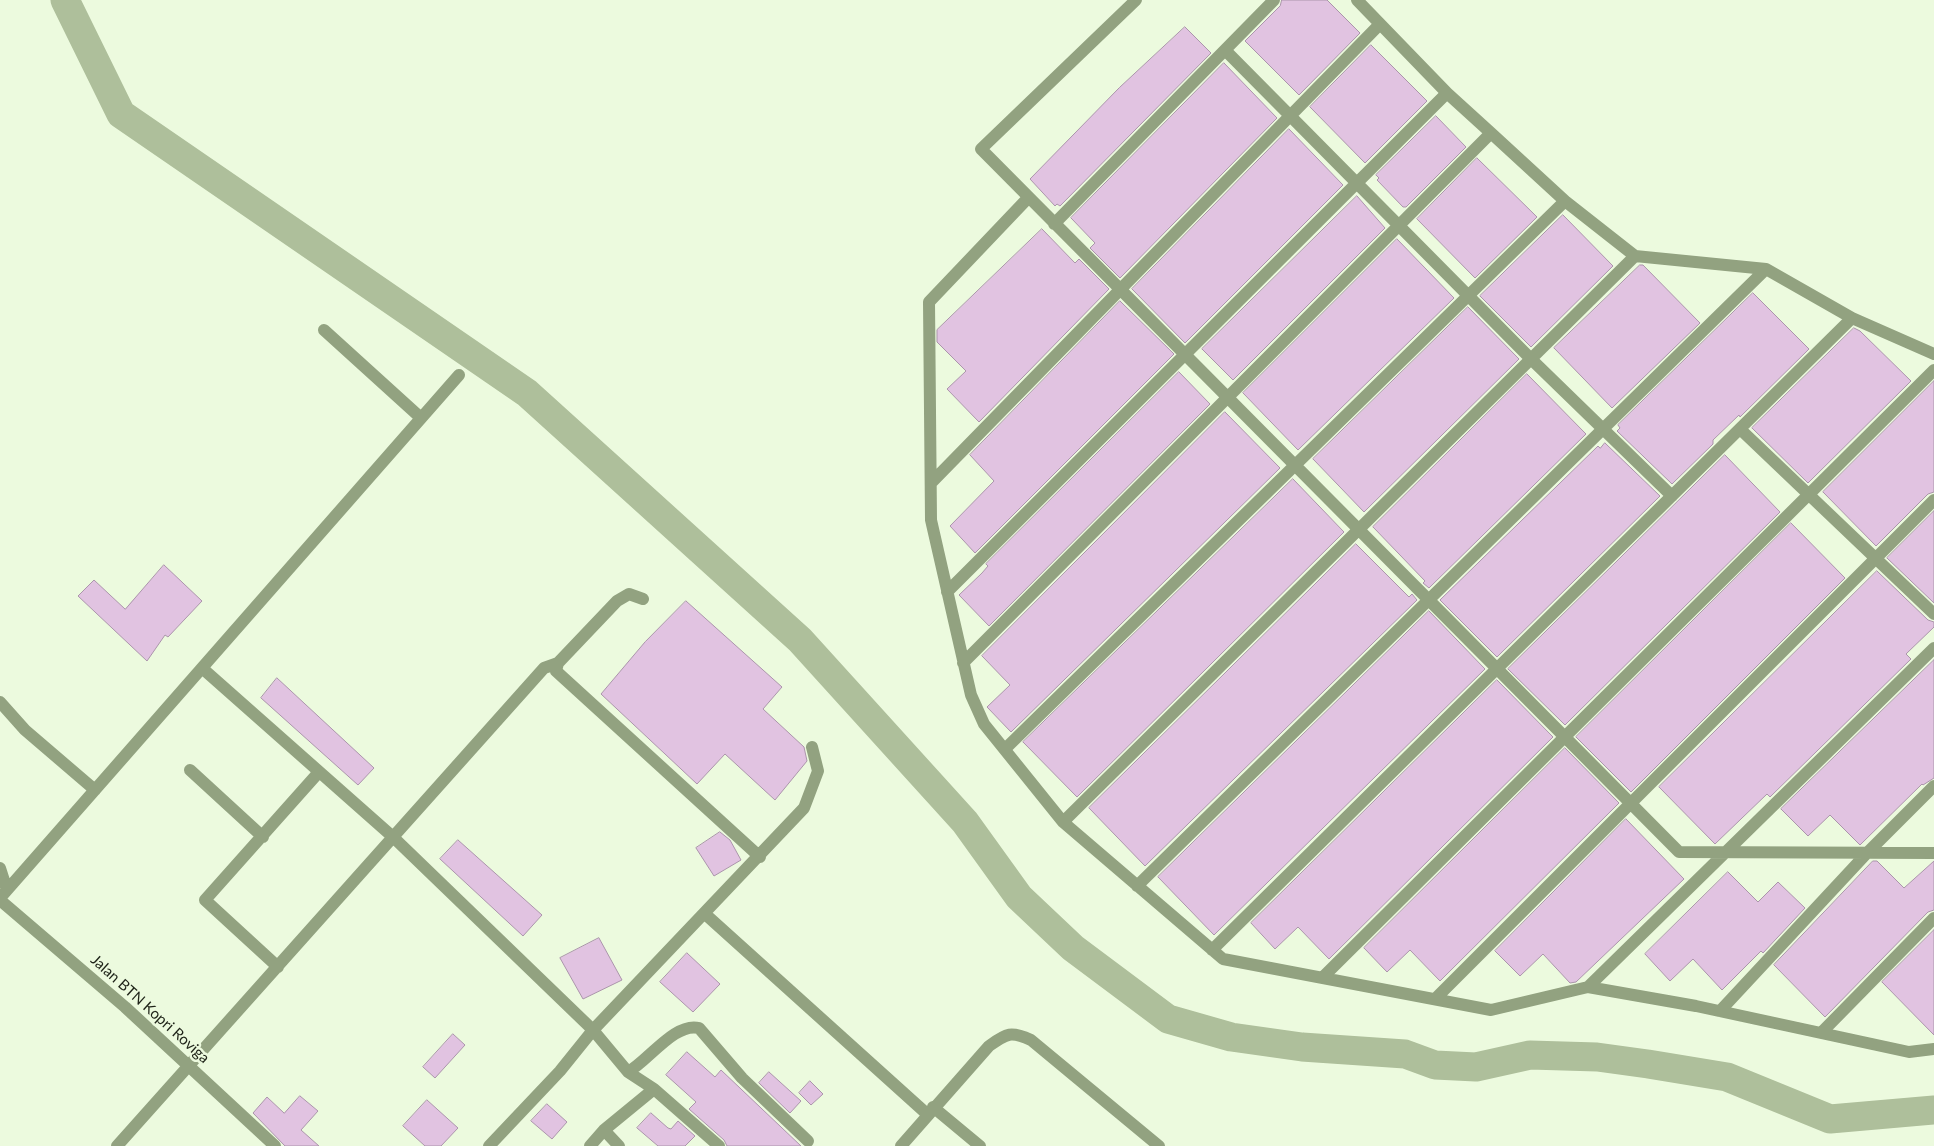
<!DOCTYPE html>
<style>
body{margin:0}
canvas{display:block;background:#ecfade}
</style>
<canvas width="1934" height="1146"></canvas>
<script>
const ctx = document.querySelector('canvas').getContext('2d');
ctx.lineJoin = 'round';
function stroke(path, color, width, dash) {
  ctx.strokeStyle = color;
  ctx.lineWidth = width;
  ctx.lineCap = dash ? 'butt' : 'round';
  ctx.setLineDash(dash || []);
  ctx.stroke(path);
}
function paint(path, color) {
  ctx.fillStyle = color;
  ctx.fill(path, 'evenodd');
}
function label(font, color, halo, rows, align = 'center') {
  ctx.font = font + ' Lato,sans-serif';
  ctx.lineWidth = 5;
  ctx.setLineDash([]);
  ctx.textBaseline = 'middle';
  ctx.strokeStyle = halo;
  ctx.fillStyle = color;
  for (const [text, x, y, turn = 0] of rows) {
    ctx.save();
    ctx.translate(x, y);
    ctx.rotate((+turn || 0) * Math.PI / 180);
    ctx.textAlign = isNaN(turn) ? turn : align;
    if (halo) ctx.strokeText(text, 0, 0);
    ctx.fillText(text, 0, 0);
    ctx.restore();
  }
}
stroke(new Path2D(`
 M65 0 121 114 527 393 800 640 965 822 1019 897 1073 948 1168 1019 1231 1037 1302 1047 1405 1054 1435 1065 1476 1067 1530 1055 1597 1057 1648 1064 1727 1077 1830 1119 1934 1110`), '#aebf9b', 29);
const building = new Path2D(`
 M1282 0H1327L1360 33 1299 95 1245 41 1280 6Z
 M1185 27 1211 53 1060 206 1057 204 1055 206 1030 179 1119 88Z
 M1371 45 1427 101 1365 163 1310 107Z
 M1224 63 1277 118 1120 278 1090 248 1095 243 1071 218Z
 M1436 116 1466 147 1406 207H1403L1377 180 1379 178 1376 175Z
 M1289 129 1343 185 1185 343 1132 289Z
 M1477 158 1537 217 1475 278 1417 219Z
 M1357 196 1385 228 1233 380 1202 349Z
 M1563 215 1613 266 1531 347 1480 296Z
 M1042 229 1075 263 1079 259 1109 289 979 422 947 389 966 371 937 342V330Z
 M1397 239 1454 298 1298 450 1243 393Z
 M1640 265H1643L1700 323 1612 408 1554 348Z
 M1753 293 1809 349 1740 417 1739 415 1713 440V444L1672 484 1617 431 1620 428 1618 425Z
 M1120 301 1174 354 975 553 950 526 994 481 970 455Z
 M1468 307 1519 359 1364 512 1313 459Z
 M1854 328 1860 331 1911 381 1808 483 1752 428Z
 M1179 372 1210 404 989 626 959 595 982 573 988 566 986 564Z
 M1527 374 1586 434 1429 588 1423 583 1425 581 1373 527Z
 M1934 381V492L1928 494 1876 546 1823 492Z
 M1225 412 1280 468 1011 732 987 707 1010 685 982 656Z
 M1605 443 1660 496 1497 657 1440 600 1598 446 1600 448Z
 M1725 455 1780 512 1565 725 1508 669Z
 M1293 479 1344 532 1077 797 1023 742Z
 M1934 511V603L1887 558Z
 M1791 523 1845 578 1631 792 1576 737Z
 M1356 544 1409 597 1412 594 1417 600 1145 866 1089 808Z
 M164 565 202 601 168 637 165 635 147 661 78 596 94 580 125 609Z
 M1877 571 1928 620 1934 622V627L1906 654 1911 659 1770 797 1767 794 1715 844 1659 787Z
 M686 601 782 687 763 709 804 747 807 761 775 800 725 754 697 784 601 694 645 642Z
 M1429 611 1485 669 1214 935 1158 877Z
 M1934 660V778L1923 785 1922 784 1860 845 1830 815 1808 836 1781 809Z
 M277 678 374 768 358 785 261 698Z
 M1497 680 1553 737 1329 959 1298 927 1275 949 1251 923Z
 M1565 748 1619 803 1440 981 1410 950 1387 972 1364 948Z
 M1626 819 1684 879 1576 982 1570 983 1543 954 1520 976 1495 951Z
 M720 832 730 840 741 860 714 876 696 848Z
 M458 840 542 915 523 936 440 859Z
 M1873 861H1877L1904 888 1934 861V910L1928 912 1825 1017 1774 965Z
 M1728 872 1758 902 1778 882 1805 908 1763 953 1761 951 1722 990 1693 959 1670 981 1645 954Z
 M1934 930V1035L1882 982Z
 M599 938 622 980 583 999 560 958Z
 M687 953 720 984 693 1012 660 982Z
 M453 1034 465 1045 435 1078 423 1067Z
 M687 1052 715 1077 721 1070 801 1146H727L724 1140 689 1109 696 1102 666 1075Z
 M769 1072 801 1101 790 1113 759 1083Z
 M810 1081 823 1094 811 1105 799 1093Z
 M300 1096 318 1111 301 1130 319 1146H285L253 1113 267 1097 284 1113Z
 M427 1100 458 1128 441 1146H425L403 1126Z
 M547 1104 567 1122 552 1139 531 1121Z
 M651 1113 668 1128 671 1129 678 1121 695 1136 685 1146H658L637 1128Z`);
paint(building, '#e1c3e1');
stroke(building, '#ab95ab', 1);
stroke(new Path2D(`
 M1136 0 981 149 1679 852 1934 853
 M1357 0 1447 93 1491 133 1565 201 1635 256 1766 269 1852 318 1934 354
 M1225 50 1531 359 1672 496
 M1028 198 929 302 931 520 971 695 984 724 1063 822 1223 959 1491 1010 1588 987 1696 1006 1909 1052 1934 1049
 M1054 224 1274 0
 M324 330 421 418
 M1740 429 1934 614
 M931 483 1380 24
 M947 592 1447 93
 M643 599 629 594 617 601 558 663 556 671 760 857
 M963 663 1491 133
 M202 668 393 837 593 1030 804 808 818 771 812 747
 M0 702 25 730 95 790
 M1005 749 1565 201
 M190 770 263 837
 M1063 822 1635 256
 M0 868 7 890
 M1137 886 1766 269
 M0 898 459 375
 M0 900 125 1007 275 1146
 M704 913 927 1114
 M1212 950 1852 318
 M278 967 205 900 319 772
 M1322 978 1934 370
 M1588 987 1934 648
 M1435 999 1934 500
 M1720 1011 1867 853 1934 786
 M1821 1033 1934 918
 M628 1072C649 1060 675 1022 699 1028L742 1078 808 1141
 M933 1107 980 1146
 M604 1130 619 1146
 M117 1146 544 668 558 663
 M489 1146 560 1071 593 1030 628 1072 654 1089 719 1146
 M590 1146 604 1130 654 1089
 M901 1146 989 1046C1007 1033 1011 1031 1031 1040L1159 1146`), '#92a280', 12);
label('15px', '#1e2318', '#ecfade', [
 ["Jalan BTN Kopri Roviga",150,1009,42]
]);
</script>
